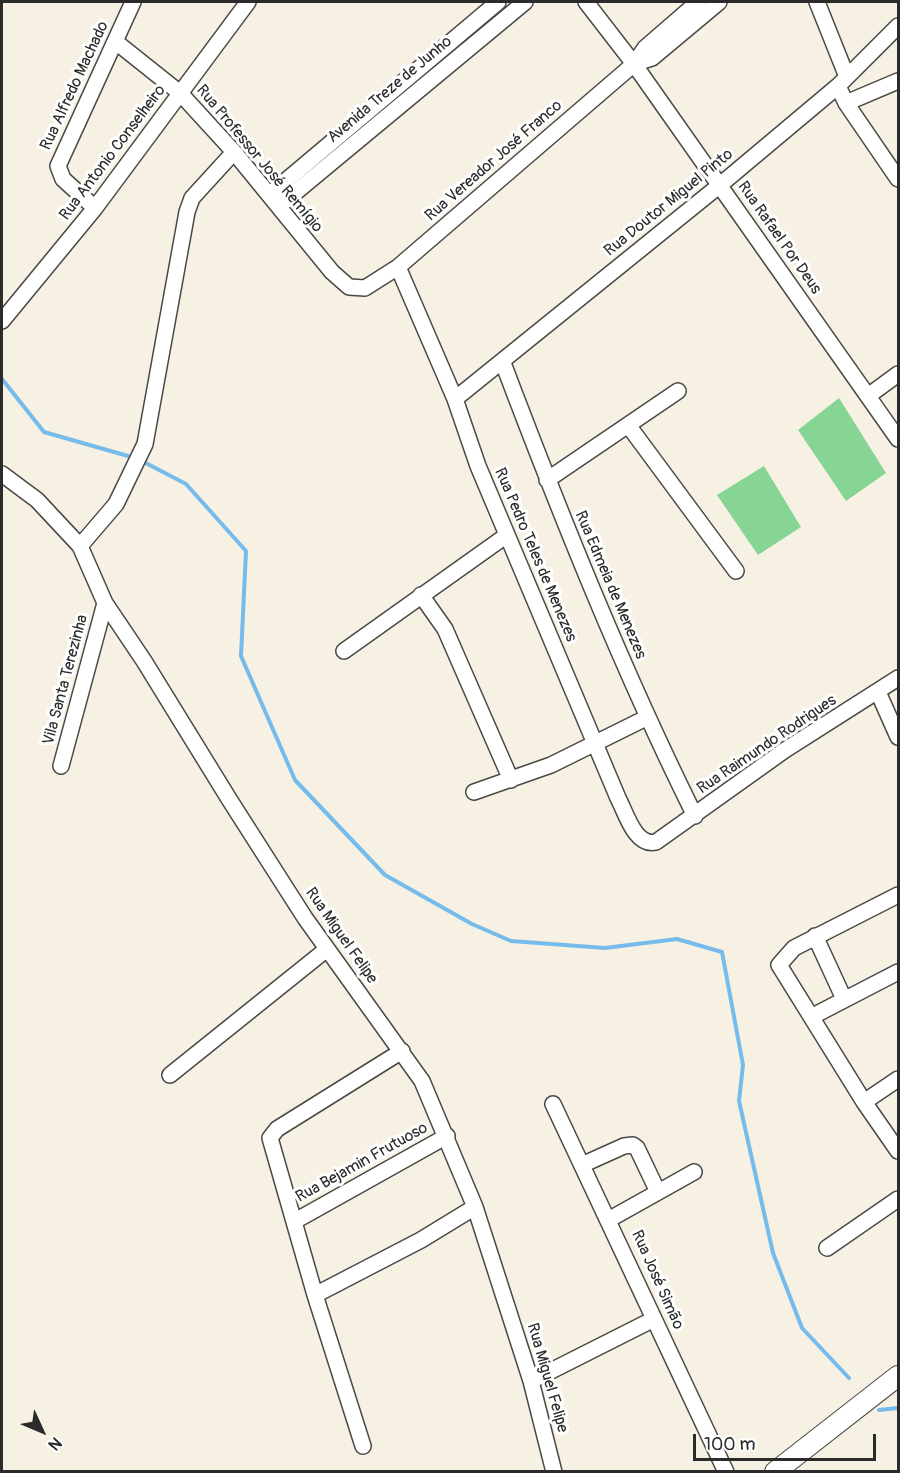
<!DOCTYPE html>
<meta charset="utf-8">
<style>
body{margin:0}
#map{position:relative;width:900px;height:1473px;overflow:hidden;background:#f7f1e3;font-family:Pangolin,sans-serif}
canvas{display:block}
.frame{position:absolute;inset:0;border:3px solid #2b2b2b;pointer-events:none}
.north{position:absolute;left:12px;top:1401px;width:60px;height:60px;-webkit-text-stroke:4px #fff;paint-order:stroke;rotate:134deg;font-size:16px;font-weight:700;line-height:24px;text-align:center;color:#2b2b2b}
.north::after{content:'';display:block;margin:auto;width:21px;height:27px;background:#2b2b2b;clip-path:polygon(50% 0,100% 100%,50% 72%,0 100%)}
.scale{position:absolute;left:693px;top:1434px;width:183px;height:27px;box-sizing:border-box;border:3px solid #2b2b2b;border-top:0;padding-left:8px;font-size:18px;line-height:21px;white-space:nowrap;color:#2b2b2b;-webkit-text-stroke:4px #fff;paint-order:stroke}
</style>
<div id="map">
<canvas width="900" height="1473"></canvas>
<div class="frame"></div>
<div class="north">N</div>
<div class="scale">100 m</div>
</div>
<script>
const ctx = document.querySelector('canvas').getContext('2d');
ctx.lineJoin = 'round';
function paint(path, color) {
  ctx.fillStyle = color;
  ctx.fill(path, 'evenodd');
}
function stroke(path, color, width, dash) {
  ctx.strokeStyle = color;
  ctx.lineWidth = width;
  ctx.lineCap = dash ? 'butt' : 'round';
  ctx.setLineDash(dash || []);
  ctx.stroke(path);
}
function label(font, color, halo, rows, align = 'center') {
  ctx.font = font + ' Pangolin,sans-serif';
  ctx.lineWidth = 6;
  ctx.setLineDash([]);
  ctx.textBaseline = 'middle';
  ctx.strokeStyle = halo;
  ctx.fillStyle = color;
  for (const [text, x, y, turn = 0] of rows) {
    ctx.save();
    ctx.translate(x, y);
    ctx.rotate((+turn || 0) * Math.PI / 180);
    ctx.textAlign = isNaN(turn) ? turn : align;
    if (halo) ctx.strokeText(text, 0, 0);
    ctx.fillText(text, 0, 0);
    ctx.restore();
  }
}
paint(new Path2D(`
 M839 398 886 473 846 501 798 430Z
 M764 466 801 527 758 555 717 495Z`), '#87d594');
stroke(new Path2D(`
 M2 379 44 432 135 458
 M142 461 186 484 246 551 241 656 295 780 385 875 472 924 511 941 605 948 677 939 722 952 743 1065 739 1101 773 1253 802 1328 849 1378
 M879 1410 898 1408`), '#75bbec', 4);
const minor = new Path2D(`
 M586 2 634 64 898 439
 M817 2 847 77
 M116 42 180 93 234 152 332 272 349 287 365 288 398 267 634 64 645 48 698 2
 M634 64 652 58 719 2
 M838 86 846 103 898 179
 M846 103 898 81
 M269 195 498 2
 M279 206 525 2
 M95 208 63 179 58 166 133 2
 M398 267 455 399 478 466 618 798C626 813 635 847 656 842L785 750 898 678
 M2 321 95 208 248 2
 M503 363C561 516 622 669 695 816
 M868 396 898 374
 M455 399 720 185 838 86 898 26
 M628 425 736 571
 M2 474 37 500 80 546 105 603 144 661 229 799 305 918 422 1081 475 1207 531 1381 554 1472
 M547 480 678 391
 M80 546 116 504 145 444 187 212 192 198 234 152
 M421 595 445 629 511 780
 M344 651 507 535
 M878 692 898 737
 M61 766 105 603
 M474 792 551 765 646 718
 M898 895 794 948 779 965 864 1102 898 1151
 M815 936 844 999
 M813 1016 898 972
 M170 1075 327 949
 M864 1102 898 1079
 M553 1104 726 1472
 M584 1164 624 1146 633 1145 637 1148 657 1190
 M610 1219 694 1172
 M295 1221 447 1136
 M827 1248 898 1199
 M315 1295 421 1240 475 1207
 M531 1381 654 1319
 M363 1446 315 1295 270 1138 277 1129 402 1051`);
const major = new Path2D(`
 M775 1472 898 1376`);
stroke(minor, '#4a4947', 18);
stroke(major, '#4a4947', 22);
stroke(minor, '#fff', 15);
stroke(major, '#fff', 20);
label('16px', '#2b2b2b', '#fff', [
 ["Rua Alfredo Machado",75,86,-65],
 ["Avenida Treze de Junho",390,90,-40],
 ["Rua Antonio Conselheiro",113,153,-53],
 ["Rua Professor José Remígio",259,159,50],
 ["Rua Vereador José Franco",494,161,-41],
 ["Rua Doutor Miguel Pinto",669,203,-39],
 ["Rua Rafael Por Deus",779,238,55],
 ["Rua Pedro Teles de Menezes",535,555,67],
 ["Rua Edmeia de Menezes",610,585,67],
 ["Vila Santa Terezinha",66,680,-75],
 ["Rua Raimundo Rodrigues",767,745,-34],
 ["Rua Miguel Felipe",341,936,55],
 ["Rua Bejamin Frutuoso",362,1163,-29],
 ["Rua José Simão",657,1280,66],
 ["Rua Miguel Felipe",547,1378,74]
]);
</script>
